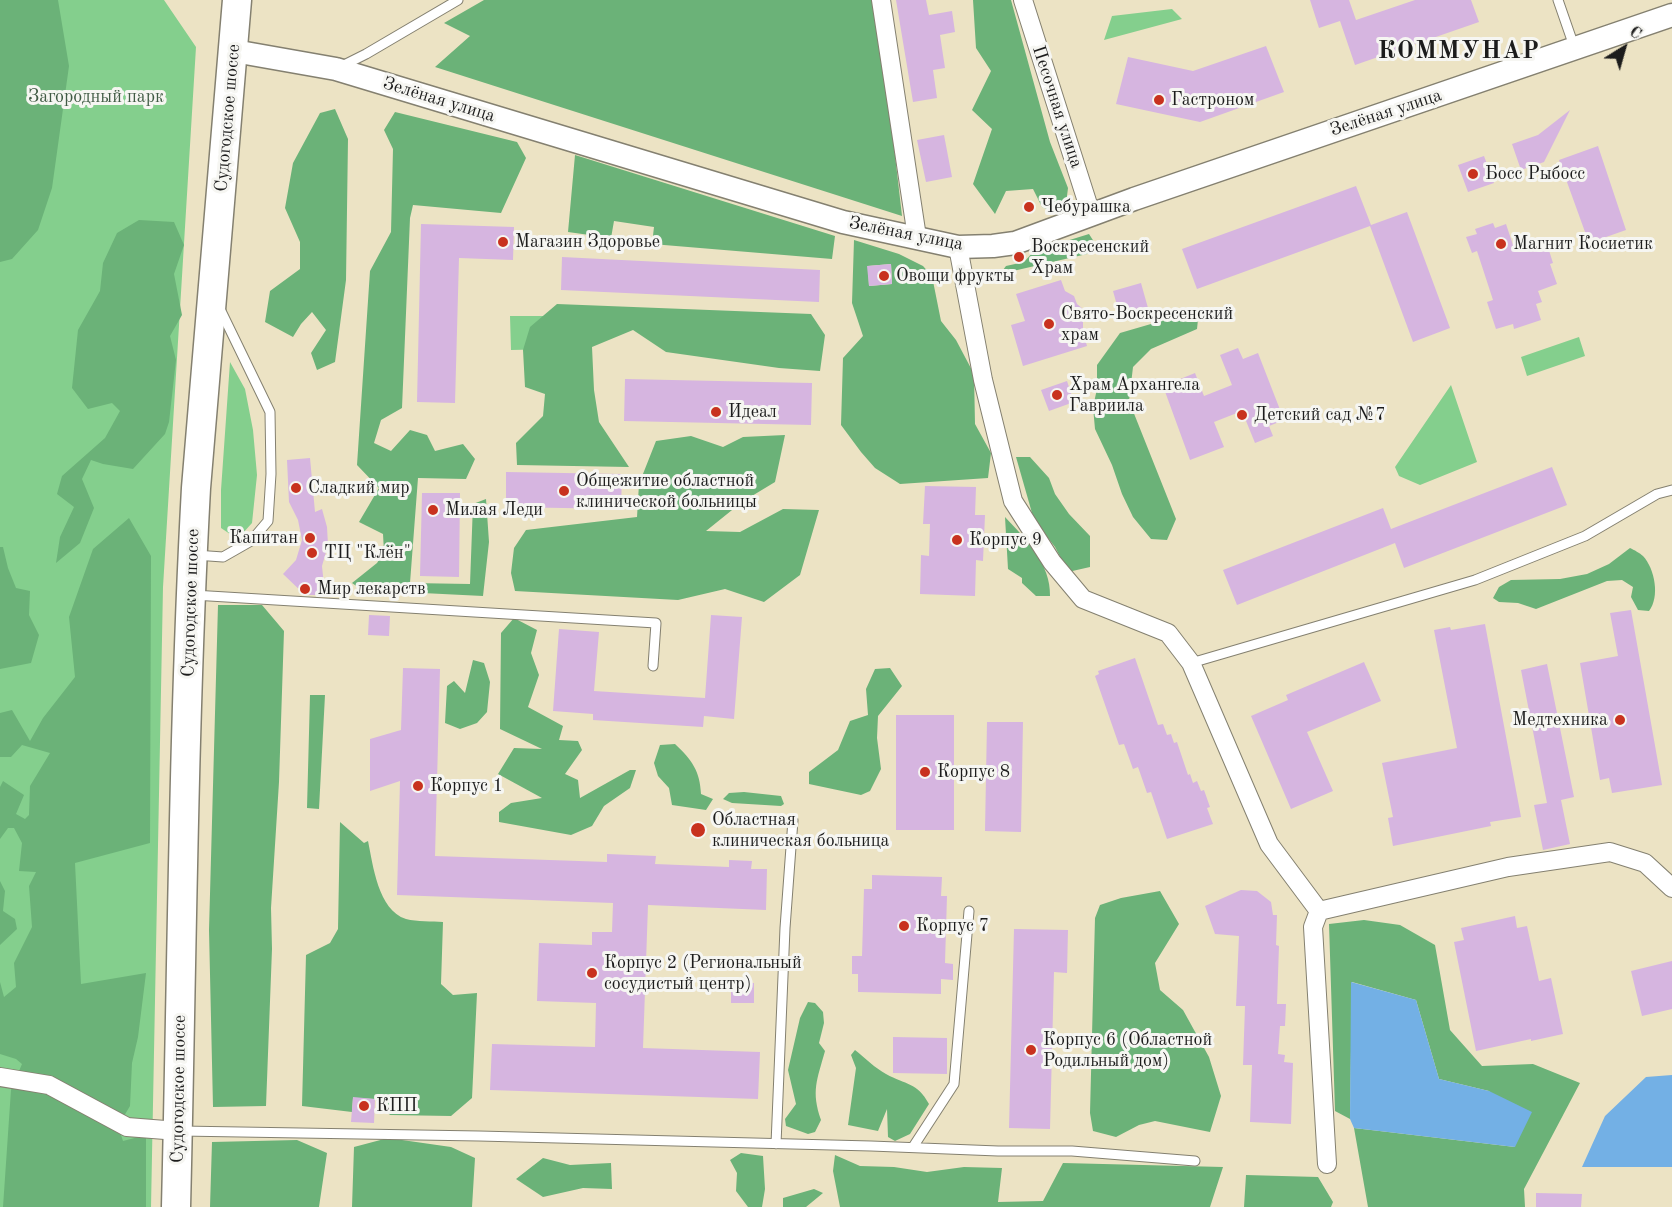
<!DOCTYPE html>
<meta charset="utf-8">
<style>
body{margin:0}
#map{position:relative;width:1672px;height:1207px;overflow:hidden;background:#ece3c4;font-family:"Old Standard TT",serif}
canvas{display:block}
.north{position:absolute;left:1594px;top:18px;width:60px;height:60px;-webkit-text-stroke:4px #f6f6f2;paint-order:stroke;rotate:37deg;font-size:16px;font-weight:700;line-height:24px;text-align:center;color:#1c1c1c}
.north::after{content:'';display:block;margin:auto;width:21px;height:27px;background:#1c1c1c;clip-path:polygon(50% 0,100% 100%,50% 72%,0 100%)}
</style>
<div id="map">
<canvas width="1672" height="1207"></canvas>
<div class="north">С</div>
</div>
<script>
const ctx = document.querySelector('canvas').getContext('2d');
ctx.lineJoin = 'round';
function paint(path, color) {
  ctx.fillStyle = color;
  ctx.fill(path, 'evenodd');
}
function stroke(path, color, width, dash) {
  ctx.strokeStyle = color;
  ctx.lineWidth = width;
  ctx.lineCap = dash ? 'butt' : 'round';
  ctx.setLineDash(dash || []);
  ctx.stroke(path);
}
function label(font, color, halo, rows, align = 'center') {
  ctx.font = font + ' "Old Standard TT",serif';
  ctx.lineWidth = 6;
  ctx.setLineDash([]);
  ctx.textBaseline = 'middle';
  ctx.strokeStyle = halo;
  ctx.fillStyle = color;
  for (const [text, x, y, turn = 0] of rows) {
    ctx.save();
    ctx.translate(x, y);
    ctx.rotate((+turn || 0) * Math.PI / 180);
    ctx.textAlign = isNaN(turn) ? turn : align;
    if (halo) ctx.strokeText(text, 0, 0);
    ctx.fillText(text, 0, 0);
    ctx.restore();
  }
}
paint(new Path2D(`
 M24 0H164L196 47 163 587 151 1207H0V22Z
 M1172 9 1182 19 1104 40 1112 16Z
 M510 316H556L557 349 511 350Z
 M1579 337 1585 356 1527 376 1521 357Z
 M230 362 245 389 253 430 257 475 252 523 243 533 230 534 221 528V490Z
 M1451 385 1477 462 1420 485 1399 476 1395 467Z`), '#84cf8d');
paint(new Path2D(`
 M0 0H58L69 66 52 188 38 230 12 259 0 262Z
 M484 0H872L886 77 902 216 435 67 470 36 444 23Z
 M973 0H1011L1050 142 1068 188 1066 204 1054 213 1042 207 1033 189 1006 191 995 214 973 184 992 129 972 110 991 71 976 48Z
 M335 109 348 139 346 280 335 362 317 370 311 353 326 330 312 312 301 324 293 337 265 322 270 291 300 269V242L285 208 293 163 320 113Z
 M395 112 517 142 526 158 501 213 413 205 410 218 402 408 381 420 374 443 391 451 410 430 427 435 435 451 463 444 475 459 466 479 418 478 410 583 470 584 473 504 486 499 489 542 483 596 362 590 352 583 377 563 384 552 383 534 359 522 379 488 357 465 370 271 391 232 393 149 384 130Z
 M575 155 835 236 832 259 652 244 654 227 614 221 611 238 568 232Z
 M139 220 174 222 184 245 174 274 182 315 170 336 176 360 169 422 165 434 133 469 103 464 91 460 82 479 94 508 80 543 56 563 60 537 74 507 57 494 62 476 105 438 120 411 112 403 88 409 72 388 78 330 100 291 103 263 117 233Z
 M1089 234 1100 251 1000 274 1006 266 1024 262 1034 251Z
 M854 240 899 254 923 266 932 276 941 321 956 340 974 374 975 424 991 453 988 478 900 484 875 468 861 452 841 425 843 358 863 336 852 303ZM891 264 892 284 869 286 868 266Z
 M557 304 811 314 825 335 820 371 779 368 666 352 633 330 592 347 594 390 599 422 629 467 517 465 516 443 543 416 545 394 525 387 523 350 530 327Z
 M1199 310 1197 329 1151 349 1133 367 1129 401 1176 519 1167 540 1151 539 1133 517 1122 494 1112 465 1095 429 1093 407 1097 389V365L1120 333Z
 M785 435 775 482 742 502 706 531 740 532 783 509 819 510 800 575 764 602 725 589 678 600 515 591 511 573 514 548 526 530 637 517 639 484 656 441 691 436 723 447 743 437Z
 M1016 457H1030L1049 478 1055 494 1069 514 1090 536V567L1068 572 1055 547 1034 520Z
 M1005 517C1026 539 1051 564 1050 596H1036L1022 583V578L1008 569Z
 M129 518 151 556 150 843 75 863 81 984 146 973 138 1037 132 1063 130 1106 118 1126 123 1141 146 1135V1207H3L11 1090 22 1064 16 1059 0 1054V982L4 997 16 987 14 963 32 927 29 886 36 872 19 871 22 843 14 828H8L0 839V787L3 781 24 795 16 814 25 819 29 815 30 786 50 753 22 745 11 757H0V713L12 710 30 741 43 718 75 677 69 617 93 549Z
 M0 547H3L8 568 16 588 30 591 29 615 39 635 31 663 0 669Z
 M1630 548C1634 550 1640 553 1643 556 1655 569 1660 597 1649 611L1638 610 1631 597 1633 587 1622 580 1607 581 1536 609 1518 603 1499 602 1493 598 1499 587 1511 580 1560 579 1587 574 1609 564Z
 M218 605H262L284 631 279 782 271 908 272 949 266 1106 213 1107 209 930Z
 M514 618 537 630 531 653 539 675 528 707 563 726 559 740 578 741 582 750 565 774 578 780 580 798 630 770H636L630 788 604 806 592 826 571 835 499 822V812L511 803 542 798 498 774 514 748 542 749 500 729 501 633Z
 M473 660 484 663 490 682 487 712 477 723 460 729 445 723 447 686 454 681 465 693Z
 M890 668 902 686 878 716 877 738 881 769 870 791 861 795 809 784V772L838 750 850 721 868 715 866 689 875 669Z
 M310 695H325L319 809 307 808Z
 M675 744C692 760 700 771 701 794L713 799 706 810 672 805 669 788 658 776 654 763 660 745Z
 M744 792 781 796 784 804 781 806 732 803 723 799 729 793Z
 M340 822 364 843 368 841C373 865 378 910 406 919 417 922 432 921 443 922L441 984 453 995 477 993 472 1098 451 1116 390 1115 375 1099 353 1098 352 1112 302 1106 306 955 330 943 338 929Z
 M0 881 5 891 3 911 15 919 17 929 0 945Z
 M1160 891 1179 924 1155 963 1160 990 1183 1010 1209 1057 1221 1096 1210 1132 1155 1121 1139 1125 1116 1137 1093 1131 1090 1113 1095 918 1100 905 1121 898Z
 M1364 920 1400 925 1435 945 1450 1030 1482 1066 1533 1064 1580 1083 1524 1189 1525 1207H1368L1354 1128 1515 1147 1489 1091 1439 1079 1416 1000 1352 982 1350 1119 1335 1111 1329 924Z
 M808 1002 815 1003 823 1012 824 1023 819 1043 825 1051C817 1080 811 1091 821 1120L815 1132 808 1134 786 1126 785 1119 796 1104 788 1070 800 1018Z
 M855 1050C865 1058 875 1068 886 1074 906 1085 917 1082 929 1104L910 1134 895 1141 888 1137 887 1109 878 1131 848 1125 856 1068 851 1055Z
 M388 1138 451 1147 475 1158 472 1207H352L354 1147Z
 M297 1140 327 1153 319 1207H210L212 1142Z
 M741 1153 763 1156 765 1189 762 1207H748L736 1191 737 1173 730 1160Z
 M835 1155 860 1166 894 1167 927 1172 964 1167 1002 1168 998 1202 1043 1201 1063 1163 1223 1167 1210 1207H840L833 1171Z
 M543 1158 570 1165 611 1163 612 1189 583 1188 543 1197 516 1179Z
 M1246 1175 1318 1177 1333 1202 1331 1207H1244Z
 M814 1189 823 1193 806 1207H783V1198Z`), '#6bb278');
paint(new Path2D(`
 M1351 982 1416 1000 1439 1079 1489 1091 1532 1112 1515 1147 1354 1128 1350 1119Z
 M1672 1075V1167H1582L1605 1116 1646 1077Z`), '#73b0e5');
paint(new Path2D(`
 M896 0H926L929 15 952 11 955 32 940 35 945 68 933 70 937 98 913 102Z
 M1310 0H1349L1356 20 1415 0H1471L1479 22 1355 65 1340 21 1319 28Z
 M1266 46 1284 92 1200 122 1116 104 1128 57 1193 71Z
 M1570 110 1544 162 1521 170 1512 144 1538 135Z
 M944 135 952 177 926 182 917 140Z
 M1598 146 1626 230 1589 243 1559 160Z
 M1484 156 1494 183 1468 192 1458 165Z
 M1356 186 1371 225 1407 212 1450 328 1413 342 1370 226 1197 289 1182 249Z
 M1493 223 1495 228 1506 224 1515 251 1546 241 1553 263 1550 264 1557 284 1538 291 1542 302 1536 304 1541 320 1514 329 1513 324 1496 329 1487 302 1493 300 1477 251 1472 253 1466 237 1477 234 1475 229Z
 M421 224 514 227 513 260 459 258 455 403 417 402Z
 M562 257 820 270 819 302 561 290Z
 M891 264 892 284 869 286 867 266Z
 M1061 280 1065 291 1074 296 1077 304 1083 309V332L1087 346 1023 366 1011 325 1025 321 1016 294Z
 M1141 283 1148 308 1120 316 1113 291Z
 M1238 348 1243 359 1258 353 1284 420 1269 426 1273 436 1255 443 1242 411 1214 422 1224 447 1190 460 1163 386 1195 373 1204 396 1232 385 1220 355Z
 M625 379 812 383 811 425 624 421Z
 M1067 381 1074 402 1049 411 1041 390Z
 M310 458 315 512 322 509 327 527 328 545 322 566 325 595H305L283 574 296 560 302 540 298 520 289 502 287 460Z
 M1552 467 1567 505 1404 568 1395 543 1237 605 1223 570 1383 508 1391 529Z
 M506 472 622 474 621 509 506 507Z
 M925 486 976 487 975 515H985L983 561 976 560 975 596 920 594 921 555 929 556 930 524H923Z
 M422 493H460L459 577 420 576Z
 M1631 610 1662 785 1612 793 1609 778 1600 780 1580 663 1618 656 1610 613Z
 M369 615 390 616 389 636 368 635Z
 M711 615 742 617 734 719 704 716 703 727 593 720V714L553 711 559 629 599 632 594 691 705 698Z
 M1485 624 1521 817 1490 822 1491 826 1393 846 1388 818 1393 817 1382 763 1457 748 1434 630 1450 627 1451 630Z
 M1135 658 1158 725 1163 724 1167 735 1171 734 1174 743 1177 742 1188 775 1190 774 1193 783 1197 781 1201 791 1204 790 1210 807 1207 808 1213 824 1167 839 1151 792 1147 793 1138 767 1133 769 1124 744 1119 745 1095 676 1099 674 1098 671Z
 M1364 662 1381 701 1307 732 1333 791 1291 809 1251 716 1288 700 1286 695Z
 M1547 664 1574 797 1561 800 1570 844 1543 850 1534 805 1547 803 1521 670Z
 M403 668 440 669 435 856 607 862V854L656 856 655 864 729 867V860L752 861 751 869H767L766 910 648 905 643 1048 760 1052 758 1099 490 1090 492 1044 595 1047 596 1003 537 1001 539 943 592 945V932H612L613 903 397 895 400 781 370 791V739L401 730Z
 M896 715H954V830H896Z
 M987 722H1023L1021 832 985 831Z
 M872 875 942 877 941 896H947L945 963 953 964V980L941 979V994L858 992V974H852V956H862L864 889H872Z
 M1241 890 1257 891 1271 902 1273 915H1277L1276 945 1279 946 1277 1004H1286L1285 1026H1280L1278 1054 1285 1055 1284 1062 1293 1063 1291 1124 1250 1122 1252 1065H1243L1245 1006H1236L1239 936 1215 934 1205 906Z
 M1515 916 1517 928 1527 926 1539 981 1551 978 1563 1034 1531 1041V1039L1476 1051 1454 942 1464 940 1461 928Z
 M1014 929 1068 930 1067 973 1054 972 1050 1129 1009 1128Z
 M1672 961V1009L1642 1016 1631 971Z
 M731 982 754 983V1003H731Z
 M893 1037 947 1038V1074L893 1073Z
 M353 1097 375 1099 374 1123 351 1122Z
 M1536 1193 1582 1194 1581 1207H1536Z`), '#d6b5e0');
const service = new Path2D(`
 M1558 0 1575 49
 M340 67 366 54 458 0
 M195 555 223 557 251 541 268 521 271 474 270 412 220 309
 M193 595 656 623 653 666
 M1191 663 1475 580 1585 536 1657 494 1672 490
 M181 1131 479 1136 871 1146 998 1151H1072L1195 1161
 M776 1144 785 928 793 820
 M913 1147 954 1084 969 911`);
const minor = new Path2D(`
 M881 0 917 237
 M1023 0 1091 214
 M958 247 983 380 1013 501 1052 562 1083 599 1168 633 1191 663 1269 844 1319 911 1313 927 1327 1164
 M1319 911 1508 867 1610 852 1645 863 1672 888
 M0 1077 49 1085 127 1127 178 1131`);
const tertiary = new Path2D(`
 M234 51 336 69 843 222 958 247 993 246 1015 243 1134 199 1672 15`);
const primary = new Path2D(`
 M176 1207C182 967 183 727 196 488L237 0`);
stroke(service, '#848070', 11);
stroke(minor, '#848070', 20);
stroke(tertiary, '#848070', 25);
stroke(primary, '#848070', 31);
stroke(service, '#fff', 9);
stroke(minor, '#fff', 18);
stroke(tertiary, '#fff', 22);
stroke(primary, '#fff', 28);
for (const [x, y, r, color] of [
 [1159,100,6,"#c8321e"],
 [1473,174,6,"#c8321e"],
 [1029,207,6,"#c8321e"],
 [503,242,6,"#c8321e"],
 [1501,244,6,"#c8321e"],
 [1019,257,6,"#c8321e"],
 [884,276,6,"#c8321e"],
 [1049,324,6,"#c8321e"],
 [1057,395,6,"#c8321e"],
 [716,412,6,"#c8321e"],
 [1242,415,6,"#c8321e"],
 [296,488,6,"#c8321e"],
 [564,491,6,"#c8321e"],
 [433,510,6,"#c8321e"],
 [310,538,6,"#c8321e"],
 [957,540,6,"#c8321e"],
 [312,553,6,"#c8321e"],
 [305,589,6,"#c8321e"],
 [1620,720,6,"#c8321e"],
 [925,772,6,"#c8321e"],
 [418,786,6,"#c8321e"],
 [698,830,8,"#c8321e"],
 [904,926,6,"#c8321e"],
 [592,973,6,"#c8321e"],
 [1031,1050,6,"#c8321e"],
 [364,1106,6,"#c8321e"]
]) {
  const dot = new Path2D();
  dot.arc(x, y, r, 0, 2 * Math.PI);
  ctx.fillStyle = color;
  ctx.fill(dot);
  stroke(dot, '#f6f6f2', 2);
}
label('18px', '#405b44', '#f6f6f2', [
 ["Загородный парк",96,97]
]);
label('18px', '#1c1c1c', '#f6f6f2', [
 ["Зелёная улица",439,100,17],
 ["Песочная улица",1057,107,72],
 ["Зелёная улица",1386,113,-18],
 ["Судогодское шоссе",228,118,-85],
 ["Зелёная улица",906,234,11],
 ["Судогодское шоссе",191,603,-88],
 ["Судогодское шоссе",179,1089,-89]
]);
label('18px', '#1c1c1c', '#f6f6f2', [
 ["Гастроном",1171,100],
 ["Босс Рыбосс",1485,174],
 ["Чебурашка",1041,207],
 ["Магазин Здоровье",515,242],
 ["Магнит Косиетик",1513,244],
 ["Воскресенский",1031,247],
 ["Храм",1031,268],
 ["Овощи фрукты",896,276],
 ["Свято-Воскресенский",1061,314],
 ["храм",1061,335],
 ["Храм Архангела",1069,385],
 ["Гавриила",1069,406],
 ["Идеал",728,412],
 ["Детский сад №7",1254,415],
 ["Общежитие областной",576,481],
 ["клинической больницы",576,502],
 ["Сладкий мир",308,488],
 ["Милая Леди",445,510],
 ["Капитан",298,538,"right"],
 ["Корпус 9",969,540],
 ["ТЦ \"Клён\"",324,553],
 ["Мир лекарств",317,589],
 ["Медтехника",1608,720,"right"],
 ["Корпус 8",937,772],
 ["Корпус 1",430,786],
 ["Областная",712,820],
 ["клиническая больница",712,841],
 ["Корпус 7",916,926],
 ["Корпус 2 (Региональный",604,963],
 ["сосудистый центр)",604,984],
 ["Корпус 6 (Областной",1043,1040],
 ["Родильный дом)",1043,1061],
 ["КПП",376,1106]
], 'left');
ctx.letterSpacing = '1.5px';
label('bold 24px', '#1c1c1c', '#f6f6f2', [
 ["КОММУНАР",1459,52]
]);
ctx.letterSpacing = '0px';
</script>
